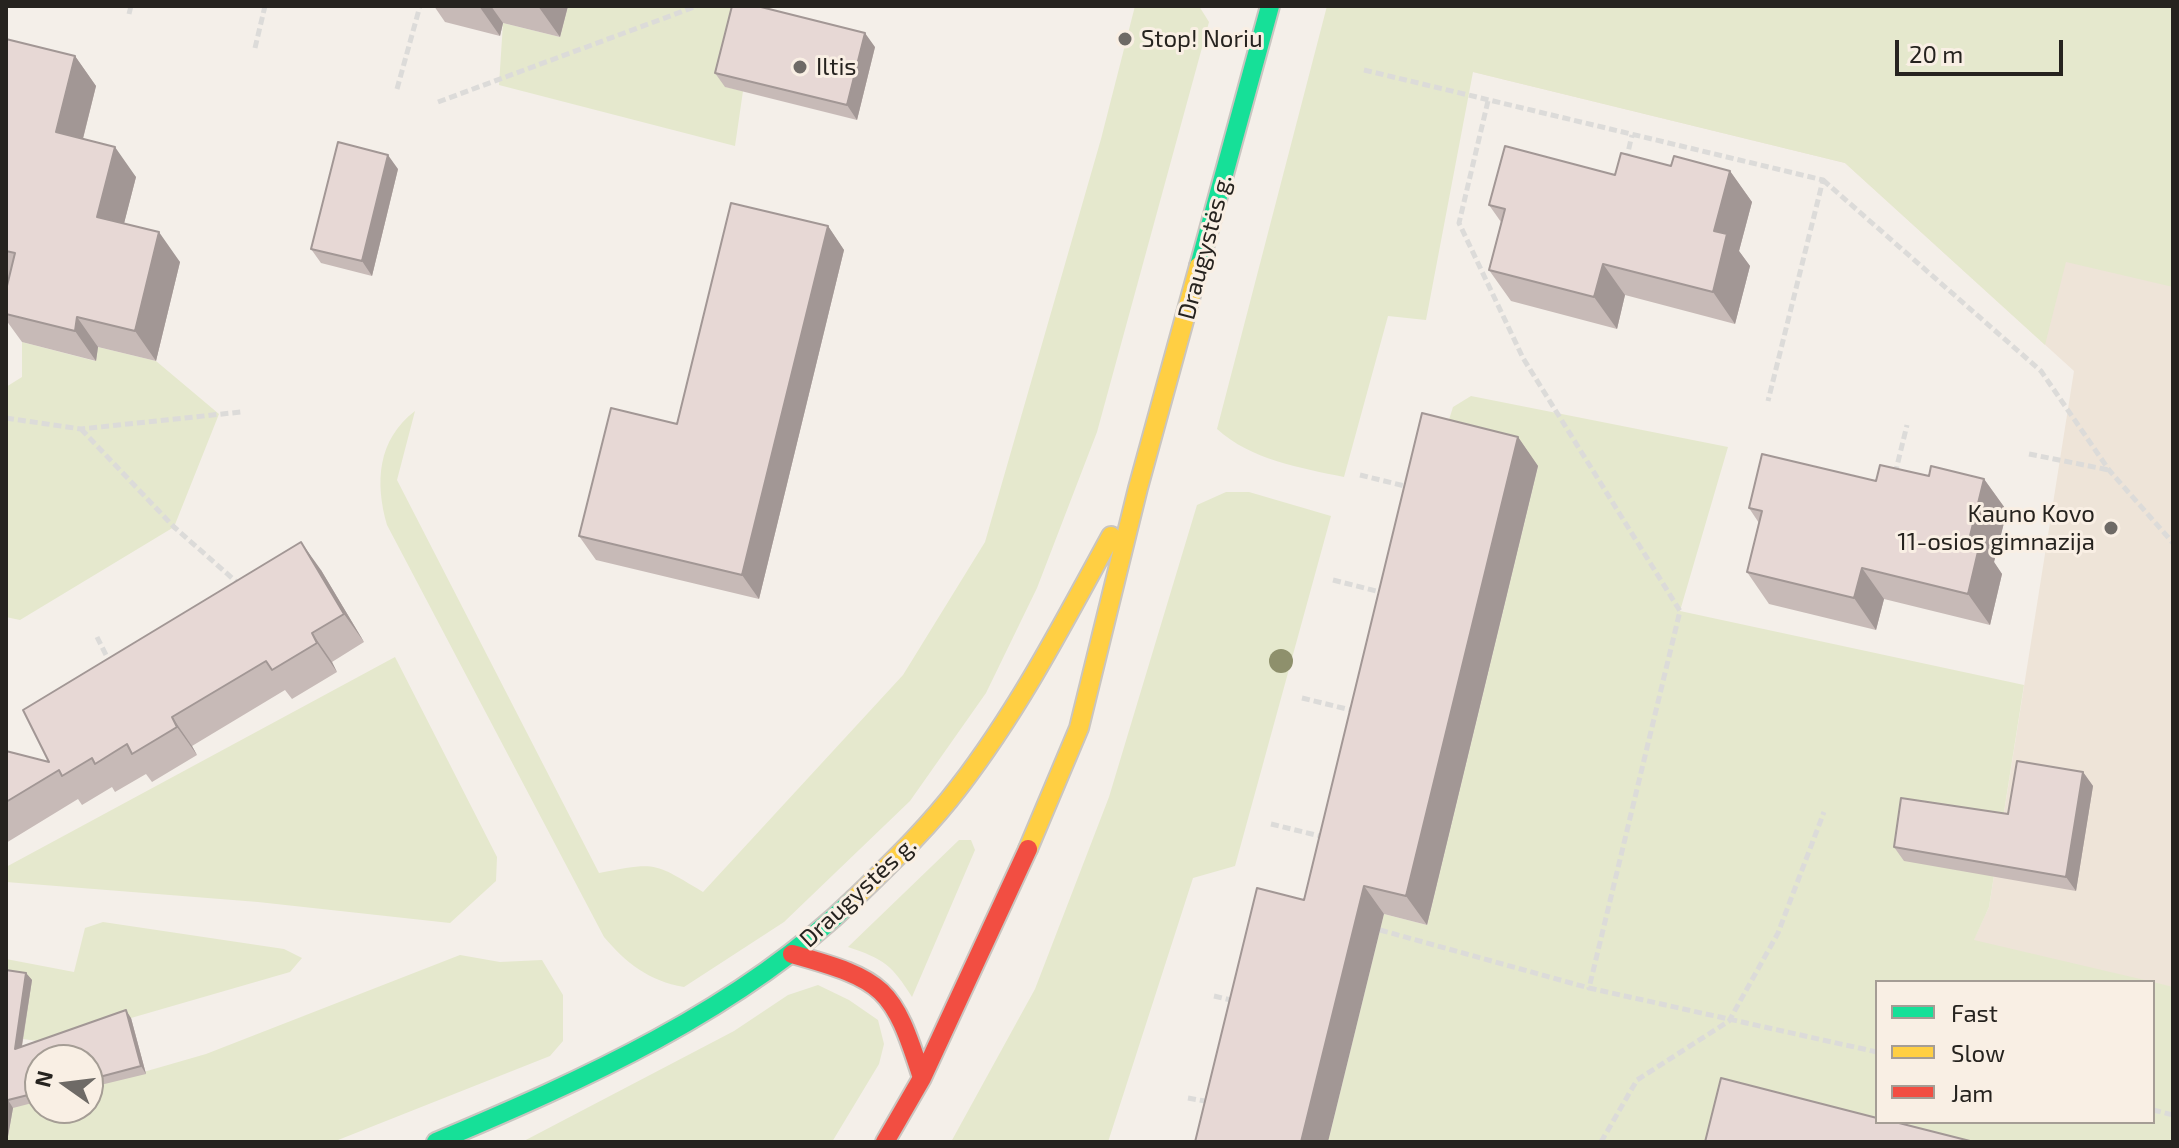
<!DOCTYPE html>
<meta charset="utf-8">
<style>
body{margin:0}
#map{position:relative;width:2179px;height:1148px;overflow:hidden;background:#f4efe9;font-family:"Exo 2",sans-serif}
canvas{display:block}
.frame{position:absolute;inset:0;border:8px solid #26231f;pointer-events:none}
.legend{position:absolute;left:1875px;top:980px;width:280px;height:144px;box-sizing:border-box;background:#f9efe4;border:2px solid #a59d95;margin:0;padding:10px 14px;list-style:none;font-size:24px;color:#26231f}
.legend li{display:flex;align-items:center;gap:16px;height:40px}
.legend b{width:40px;border:2px solid #a59d95}
.north{position:absolute;left:24px;top:1044px;width:80px;height:80px;box-sizing:border-box;background:#f9efe4;border:2px solid #a59d95;border-radius:50%;rotate:284deg;font-size:22px;font-weight:700;line-height:32px;text-align:center;color:#26231f}
.north::after{content:'';display:block;margin:auto;width:28px;height:36px;background:#6e6a66;clip-path:polygon(50% 0,100% 100%,50% 72%,0 100%)}
.scale{position:absolute;left:1895px;top:40px;width:168px;height:36px;box-sizing:border-box;border:4px solid #26231f;border-top:0;padding-left:10px;font-size:24px;line-height:28px;white-space:nowrap;color:#26231f;-webkit-text-stroke:6px #f9efe4;paint-order:stroke}
</style>
<div id="map">
<canvas width="2179" height="1148"></canvas>
<div class="frame"></div>
<ul class="legend">
<li><b style="height:10px;background:#16e098"></b>Fast</li>
<li><b style="height:10px;background:#ffcf43"></b>Slow</li>
<li><b style="height:10px;background:#f24e42"></b>Jam</li>
</ul>
<div class="north">N</div>
<div class="scale">20 m</div>
</div>
<script>
const ctx = document.querySelector('canvas').getContext('2d');
ctx.lineJoin = 'round';
function paint(path, color) {
  ctx.fillStyle = color;
  ctx.fill(path, 'evenodd');
}
function stroke(path, color, width, dash) {
  ctx.strokeStyle = color;
  ctx.lineWidth = width;
  ctx.lineCap = dash ? 'butt' : 'round';
  ctx.setLineDash(dash || []);
  ctx.stroke(path);
}
function label(font, color, halo, rows, align = 'center') {
  ctx.font = font + ' "Exo 2",sans-serif';
  ctx.lineWidth = 6;
  ctx.setLineDash([]);
  ctx.textBaseline = 'middle';
  ctx.strokeStyle = halo;
  ctx.fillStyle = color;
  for (const [text, x, y, turn = 0] of rows) {
    ctx.save();
    ctx.translate(x, y);
    ctx.rotate((+turn || 0) * Math.PI / 180);
    ctx.textAlign = isNaN(turn) ? turn : align;
    if (halo) ctx.strokeText(text, 0, 0);
    ctx.fillText(text, 0, 0);
    ctx.restore();
  }
}
paint(new Path2D(`
 M2173 6V1142L2153 1122V982H1954L1989 907 2074 371 1845 163 1473 72Z`), '#eee4d8');
paint(new Path2D(`
 M568 6H742L726 87 743 91 735 146 499 85 503 23 560 37Z
 M1135 6H1199L1209 22 1097 432 1037 588 986 693 910 801 784 922 684 987C649 981 626 963 604 937L387 525C375 483 377 440 415 411L397 480 599 873C657 862 653 862 703 892L903 675 985 542 1101 139Z
 M1327 6H2173V287L2066 262 2045 345 1845 163 1473 72 1426 320 1388 316 1344 477C1301 468 1251 460 1217 429Z
 M22 342 95 361 98 347 156 361 219 414 174 527 20 620 6 617V387L22 377Z
 M1471 396 1728 447 1680 611 2024 685 1989 907 1974 940 2153 982H1877V1122H2153V982L2173 987V1142H1328L1384 914 1427 925 1538 466 1442 442 1453 407Z
 M1226 492H1249L1331 516 1235 866 1193 878 1108 1142H951L1035 989 1109 797 1197 505Z
 M395 657 497 857 496 881 450 923 258 902 6 882V867Z
 M959 840H971L975 850 912 997C892 965 884 959 848 947Z
 M103 922 284 949 302 958 290 972 131 1018 57 1044 23 1039 6 977V959L74 972 85 928Z
 M460 955 500 962 542 960 563 995V1041L550 1056 333 1142H7L15 1093 40 1097V1108H88V1088L206 1054Z
 M818 985 849 1000 878 1020 884 1044 879 1064 832 1142H522L734 1031 788 995Z`), '#e5e8cd');
const fast = new Path2D(`
 M1199 266 1270 6
 M436 1142C583 1080 738 1011 854 899`);
const slow = new Path2D(`
 M1028 849 1079 728 1138 488 1199 266
 M854 899C891 863 928 828 959 787 1019 709 1064 622 1111 536`);
const jam = new Path2D(`
 M792 954C885 980 893 987 922 1078
 M885 1142 922 1078 1028 849`);
stroke(fast, '#c9c5c0', 22);
stroke(slow, '#c9c5c0', 22);
stroke(jam, '#c9c5c0', 22);
stroke(new Path2D(`
 M129 14 131 6
 M255 48 265 6
 M1364 70 1823 180 1768 401
 M397 89 420 6
 M1488 101 1459 223 1523 358 1680 611 1589 988 1877 1052
 M438 102 697 6
 M1626 161 1632 135
 M1823 180 2041 371 2109 470 2173 543
 M6 418 81 429 241 412
 M81 429 174 527 240 585
 M2029 454 2109 470
 M1895 474 1907 425
 M1360 475 1409 487
 M1333 580 1384 593
 M97 637 111 665
 M1302 698 1355 711
 M1271 824 1324 837
 M1380 930 1589 988
 M1214 996 1235 1001
 M1188 1098 1210 1102
 M2153 1110 2173 1115
 M1601 1142 1637 1080 1729 1021 1778 933 1824 812`), '#dcdbd9', 5, [8, 4]);
stroke(fast, '#16e098', 18);
stroke(slow, '#ffcf43', 18);
stroke(jam, '#f24e42', 18);
ctx.fillStyle = '#8e906c';
for (const [x, y] of [
 [1281,661]
]) {
  ctx.beginPath();
  ctx.arc(x, y, 12, 0, 2 * Math.PI);
  ctx.fill();
}
paint(new Path2D(`
 M434 6H568L560 37 503 23 500 36 445 22Z
 M6 39 75 56 96 86 83 139 136 177 124 223 180 262 156 361 98 347 96 361 22 342 6 320V290L9 277 6 276Z
 M875 47 857 120 725 87 715 73Z
 M398 169 372 276 321 263 311 249Z
 M1730 171 1752 202 1739 251 1750 266 1735 324 1625 295 1617 329 1511 301 1489 270 1501 222 1489 205 1615 175Z
 M828 226 844 250 759 599 596 560 579 536 677 424Z
 M1518 437 1538 466 1427 925 1384 914 1304 900Z
 M1929 476 1984 479 2007 511 1994 562 2002 574 1990 625 1884 599 1876 630 1769 604 1747 572 1759 523 1749 508 1876 481Z
 M321 570 364 642 332 662 337 672 292 699 285 690 192 746 197 755 152 782 146 774 115 792 112 787 82 805 78 799 6 843V751L49 762Z
 M2083 772 2093 786 2076 891 1904 861 1894 847 2008 814Z
 M6 970 26 973 32 980 22 1047 131 1018 146 1074 88 1088V1060H40V1101L13 1108 7 1142Z`), '#c7bab7');
paint(new Path2D(`
 M479 6H491L503 23 500 36Z
 M538 6H568L560 37Z
 M865 33 875 47 857 120 847 105Z
 M75 56 96 86 77 162 56 132Z
 M115 147 136 177 118 247 97 217Z
 M388 155 398 169 372 276 362 261Z
 M1730 171 1752 202 1739 251 1750 266 1735 324 1713 292 1714 231Z
 M828 226 844 250 759 599 742 575Z
 M159 232 180 262 156 361 135 331Z
 M1603 264 1625 295 1617 329 1594 297Z
 M77 317 98 347 96 361 75 331Z
 M1518 437 1538 466 1427 925 1406 896Z
 M1984 479 2007 511 1994 562 2002 574 1990 625 1968 594 1969 540Z
 M301 542 321 570 364 642 344 614Z
 M1862 568 1884 599 1876 630 1854 598Z
 M312 633 332 662 337 672 317 643Z
 M172 717 192 746 197 755 177 727Z
 M2083 772 2093 786 2076 891 2066 877Z
 M1364 886 1384 914 1328 1142H1301Z
 M26 973 32 980 20 1057 15 1049Z
 M126 1010 131 1018 146 1074 141 1066Z
 M8 1100 13 1108 7 1142H6V1110Z`), '#a29795');
const building = new Path2D(`
 M732 6H757L865 33 847 105 715 73Z
 M6 39 75 56 56 132 115 147 97 217 159 232 135 331 77 317 75 331 6 314V290L15 253 6 251Z
 M338 142 388 155 362 261 311 249Z
 M1505 146 1615 175 1621 153 1671 166 1674 156 1730 171 1714 231 1727 234 1713 292 1603 264 1594 297 1489 270 1505 209 1489 205Z
 M731 203 828 226 742 575 579 536 611 408 677 424Z
 M1422 413 1518 437 1406 896 1364 886 1301 1142H1195L1257 888 1304 900Z
 M1762 454 1876 481 1880 465 1929 476 1931 466 1984 479 1969 540 1980 543 1968 594 1862 568 1854 598 1747 572 1762 511 1749 508Z
 M301 542 344 614 312 633 317 643 272 670 266 661 172 717 177 727 132 754 127 744 95 764 92 758 62 776 59 770 6 802V751L49 762 23 710Z
 M2017 761 2083 772 2066 877 1894 847 1901 798 2008 814Z
 M6 970 26 973 15 1049 126 1010 141 1066 88 1080V1060H40V1092L8 1100 6 1110Z
 M1721 1078 1877 1118V1122H1895L1974 1142H1705Z`);
paint(building, '#e7d8d5');
stroke(building, '#a29795', 2);
for (const [x, y, r, color] of [
 [1125,39,8,"#6e6a66"],
 [800,67,8,"#6e6a66"],
 [2111,528,8,"#6e6a66"]
]) {
  const dot = new Path2D();
  dot.arc(x, y, r, 0, 2 * Math.PI);
  ctx.fillStyle = color;
  ctx.fill(dot);
  stroke(dot, '#f9efe4', 3);
}
label('24px', '#26231f', '#f9efe4', [
 ["Stop! Noriu",1141,39],
 ["Iltis",816,67],
 ["Kauno Kovo",2095,514,"right"],
 ["11-osios gimnazija",2095,542,"right"]
], 'left');
label('24px', '#26231f', '#f9efe4', [
 ["Draugystės g.",1205,247,-75],
 ["Draugystės g.",858,892,-43]
]);
</script>
